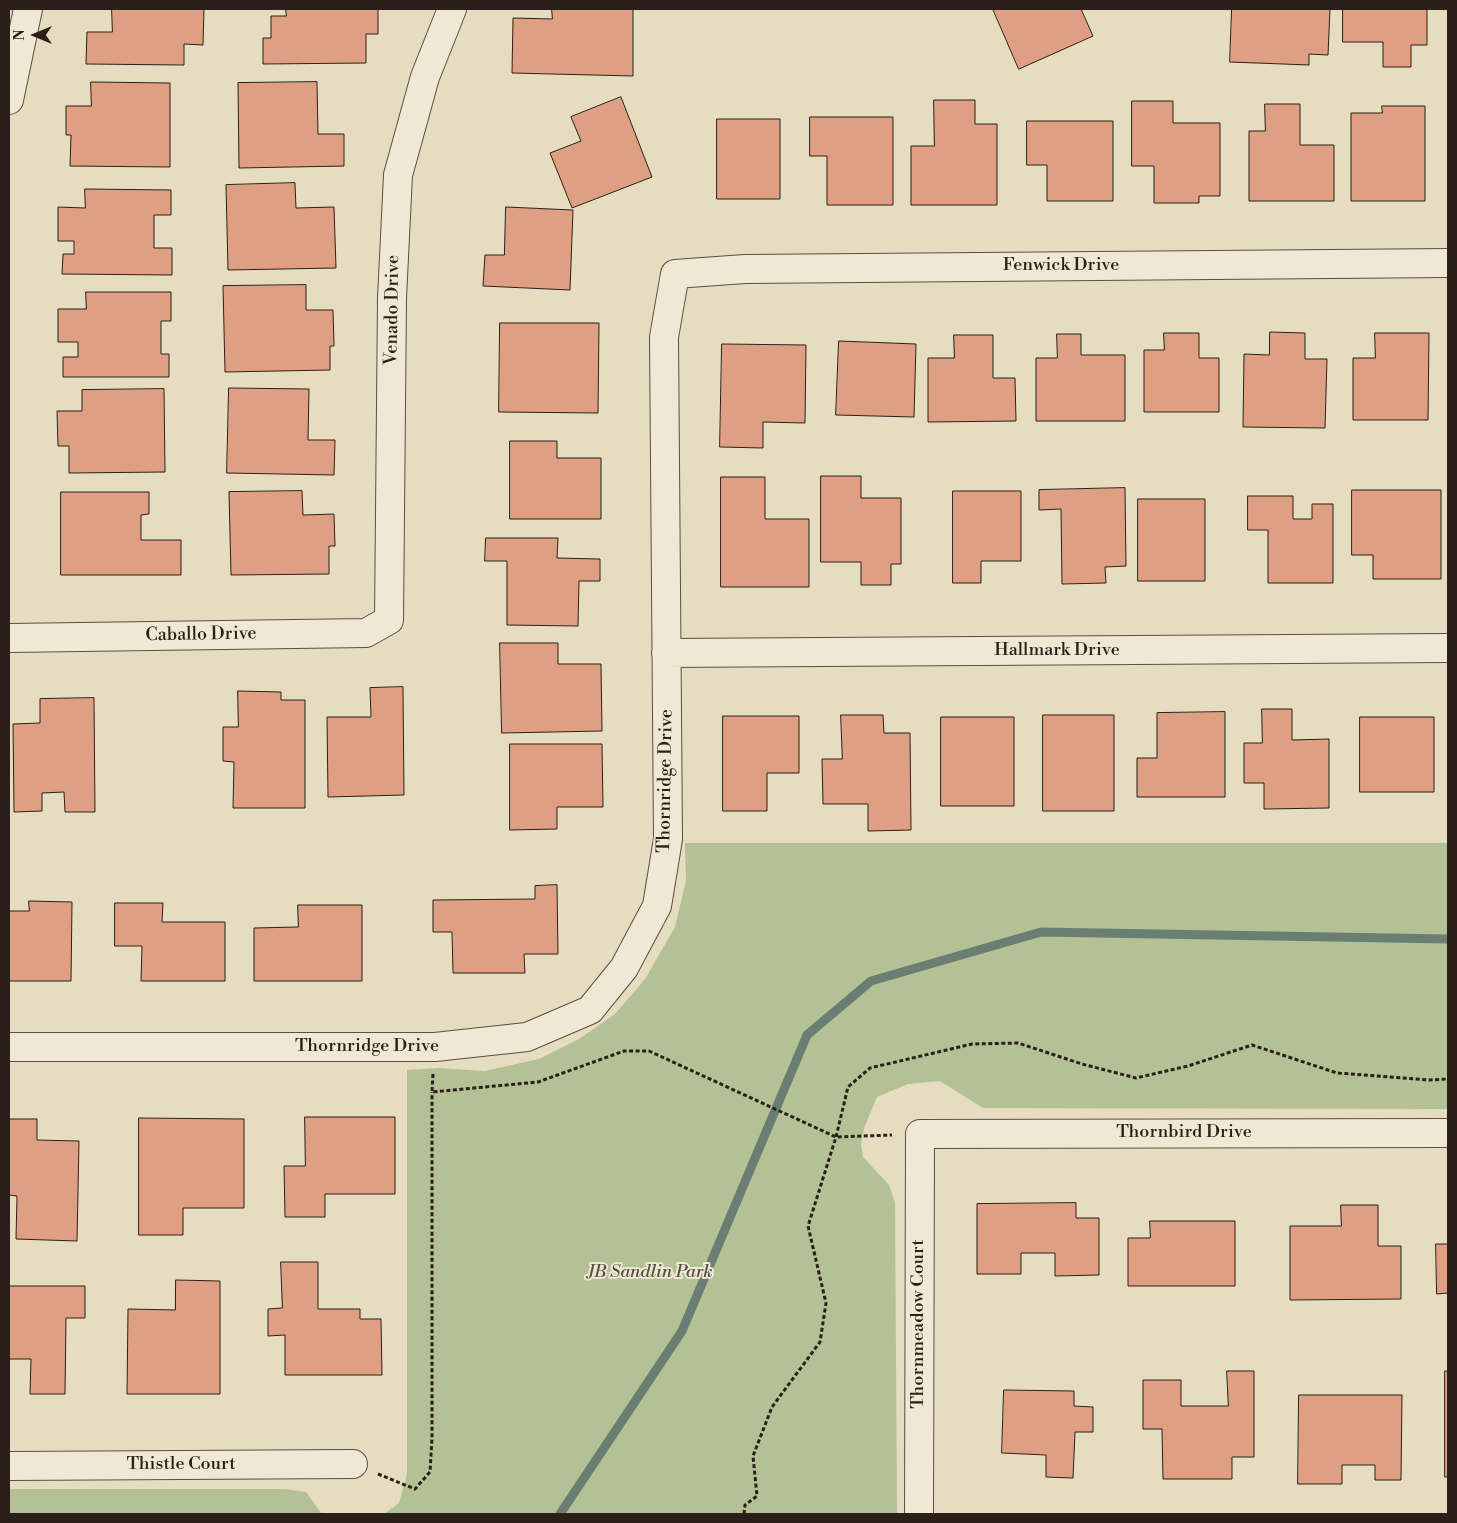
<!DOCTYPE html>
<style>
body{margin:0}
#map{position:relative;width:1457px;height:1523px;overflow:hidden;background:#e6dcbf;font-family:"Libre Bodoni",serif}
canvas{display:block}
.frame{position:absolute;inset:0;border:10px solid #2b2019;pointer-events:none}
.north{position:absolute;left:10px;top:10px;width:50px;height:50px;-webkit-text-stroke:4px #efe8d5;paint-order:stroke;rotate:270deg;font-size:14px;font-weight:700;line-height:20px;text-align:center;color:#2b2019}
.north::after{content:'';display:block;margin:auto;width:18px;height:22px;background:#2b2019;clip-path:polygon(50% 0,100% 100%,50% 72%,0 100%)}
</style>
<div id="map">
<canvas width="1457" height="1523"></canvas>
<div class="frame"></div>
<div class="north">N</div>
</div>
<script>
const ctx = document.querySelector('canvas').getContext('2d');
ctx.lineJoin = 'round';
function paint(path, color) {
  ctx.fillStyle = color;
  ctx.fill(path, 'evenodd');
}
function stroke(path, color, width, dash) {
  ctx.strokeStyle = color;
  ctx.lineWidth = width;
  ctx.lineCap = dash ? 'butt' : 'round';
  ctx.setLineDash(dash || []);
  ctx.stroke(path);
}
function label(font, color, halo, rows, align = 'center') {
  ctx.font = font + ' "Libre Bodoni",serif';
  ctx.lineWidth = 4;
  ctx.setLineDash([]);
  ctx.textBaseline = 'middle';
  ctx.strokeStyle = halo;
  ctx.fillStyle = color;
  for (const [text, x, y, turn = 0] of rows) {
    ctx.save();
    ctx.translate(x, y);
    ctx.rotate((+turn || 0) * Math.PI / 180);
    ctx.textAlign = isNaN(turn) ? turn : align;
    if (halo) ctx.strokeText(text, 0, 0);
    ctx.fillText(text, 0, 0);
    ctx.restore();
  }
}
paint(new Path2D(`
 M685 843H1448V1109L983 1108 940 1081 908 1084 877 1097 864 1128 861 1145 863 1157 889 1185 895 1203 897 1514H384L399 1503 407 1474V1070L438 1068 485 1071 539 1059 579 1039 615 1014 645 979 675 927 686 881Z
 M9 1489H285L306 1492 321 1513 323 1514H9Z`), '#b3c194');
stroke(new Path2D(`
 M560 1514 682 1331 807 1035 871 981 1041 932 1448 939`), '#6b7e73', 9);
const building = new Path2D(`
 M112 9H204L203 45 184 44V65L86 64 87 32H112Z
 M286 9H378V34H366V63L263 64V38H271V16H286Z
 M552 9H633V76L512 73 513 18 552 19Z
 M993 9H1081L1093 36 1019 69Z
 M1232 9H1330L1328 55 1309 54V65L1230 62Z
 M1343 9H1427V45H1411V67H1383V42H1343Z
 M91 82 170 83V167L70 166 71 135H66V106H91Z
 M317 82 318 134H344V166L239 168 238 83Z
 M621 97 652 177 572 208 550 153 581 141 571 117Z
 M934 100H975V124H997V205H911V146H934Z
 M1132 101H1173V123H1220V196H1199V203H1154V166H1132Z
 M1265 104H1300V145H1334V201H1249V131H1265Z
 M1382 106H1425V201H1351V113H1382Z
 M810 117H893V205H827V156H810Z
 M717 119H780V199H717Z
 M1027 121H1113V201H1047V165H1027Z
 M295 183 296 208 334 207 336 268 228 270 226 185Z
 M85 189 171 190V215H154V248H172V275L62 274 63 254H74V241H58V207L85 208Z
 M506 207 573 210 570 290 483 286 485 255H504Z
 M306 285V310H333L334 346H330V370L225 372 223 286Z
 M86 292H171V321H161V354H169V377H63V357H78V342H58V309H86Z
 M500 323H599L598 413 499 412Z
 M1270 332 1305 333V359H1327L1325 428 1243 427 1244 354 1269 355Z
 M1164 333H1199V358H1219V412H1144V350H1164Z
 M1375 333H1429L1428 420H1353V358H1375Z
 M1057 334H1081V355H1125V421H1036V358H1057Z
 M954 335H993V378H1015L1016 421 928 422V358H954Z
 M839 341 916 344 914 417 836 415Z
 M722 344 806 345 805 423 763 422V448L720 447Z
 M229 388 309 389 308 440H335L334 475 227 473Z
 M164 389 165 472 69 473V446H58L57 411H82V390Z
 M510 441H557V458H601V519H510Z
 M821 476H861V498H901V564H891V585H861V562H821Z
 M721 477H765V519H809V587H721Z
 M1125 488 1126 566 1105 567 1106 583 1062 584 1061 509 1039 510V490Z
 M1352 490H1441V579H1373V555H1352Z
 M302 491 303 515 334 514 335 546H329V574L231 575 229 492Z
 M953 491H1021V561H981V583H953Z
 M61 492H149V514L141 515V540H181V575H61Z
 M1248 496H1293V519H1312V504H1333V583H1268V530H1248Z
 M1138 499H1205V581H1138Z
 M486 538H558L557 558 600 559V581H579L578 626 507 625V561H485Z
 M500 643H558V664H601L602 731 502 733Z
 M403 687 404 795 328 797 327 717H371L370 688Z
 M238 691 281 692V700H305V808H233L234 762 223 761V727H238Z
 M94 698 95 812H65L64 792 42 793V811L14 812 13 724 40 723V699Z
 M1262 709H1292V740L1329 739V808L1264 809V783H1244V743H1262Z
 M1225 712V797H1137V758H1157V713Z
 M841 715H883L884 733H910L911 830 868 831V804H823L822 759H842Z
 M1043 715H1114V811H1043Z
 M723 716H799V773H767V811H723Z
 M941 717H1014V806H941Z
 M1360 717H1434V792H1360Z
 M510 744H602L603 807H557V829L510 830Z
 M557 885 558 954H524L525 973H453L452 932H433V900L535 899V886Z
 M29 901 72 902 71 981H9V911H29Z
 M115 903H163L162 922H225V981H141L142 946H115Z
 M298 905H362V981H254V928L298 927Z
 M305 1117H395V1194H325V1217H285L284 1166H305Z
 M139 1118 244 1119V1208H183V1235H139Z
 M9 1119H37V1140L79 1141 77 1241 16 1239 17 1196 9 1195Z
 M1076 1203V1218H1099V1275L1055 1276V1253H1021V1274H977V1204Z
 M1341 1205H1378V1246H1401V1299L1290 1300V1226H1341Z
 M1150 1221H1235V1286H1128V1238H1150Z
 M1436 1244H1448V1293L1437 1294Z
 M281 1262H318V1309H360V1319H381L382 1375H285V1335L268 1336V1309L282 1308Z
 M176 1280 220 1281V1394H127L128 1309 175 1310Z
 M9 1286H85V1318H66L65 1394H30L31 1359H9Z
 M1227 1371H1254V1457H1232V1479H1163L1162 1429H1143V1380H1181V1406H1228Z
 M1445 1371H1448V1477H1445Z
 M1004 1390 1074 1391V1406L1093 1407V1432H1075L1073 1478 1046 1477V1455L1002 1453Z
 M1299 1395H1402L1401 1480H1375V1465H1342V1484H1298Z`);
paint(building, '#df9f83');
stroke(building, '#2b2019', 1);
const minor = new Path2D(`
 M9 100 28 9
 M9 638 366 633 389 620 392 298 398 175 425 77 452 9
 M666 653 1448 648
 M9 1047H435L527 1037 590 1010 624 968 657 906 668 839 664 337 675 274 745 269 1448 263
 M9 1466 353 1464
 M919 1514 920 1134 1448 1133`);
stroke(minor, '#5a4f42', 30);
stroke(new Path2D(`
 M433 1074 432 1092 538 1082 624 1051H649L836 1137 892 1135
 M378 1474 415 1489 430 1472 432 1438V1092
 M744 1514 745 1505 757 1496 753 1456 772 1407 820 1342 826 1303 808 1226 836 1137 848 1087 870 1068 972 1044 1018 1043 1082 1064 1136 1078 1188 1066 1252 1045 1337 1073 1429 1080 1448 1079`), '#2b2019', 3, [4, 2.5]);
stroke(minor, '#efe8d5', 28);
label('18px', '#2b2019', '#efe8d5', [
 ["Fenwick Drive",1061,266],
 ["Venado Drive",393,310,-89],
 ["Caballo Drive",201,635,-1],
 ["Hallmark Drive",1057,651],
 ["Thornridge Drive",666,781,-89],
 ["Thornridge Drive",367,1047],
 ["Thornbird Drive",1184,1133],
 ["Thornmeadow Court",919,1324,-90],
 ["Thistle Court",181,1465]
]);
label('italic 18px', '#54503e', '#efe8d5', [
 ["JB Sandlin Park",650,1273]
]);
</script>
